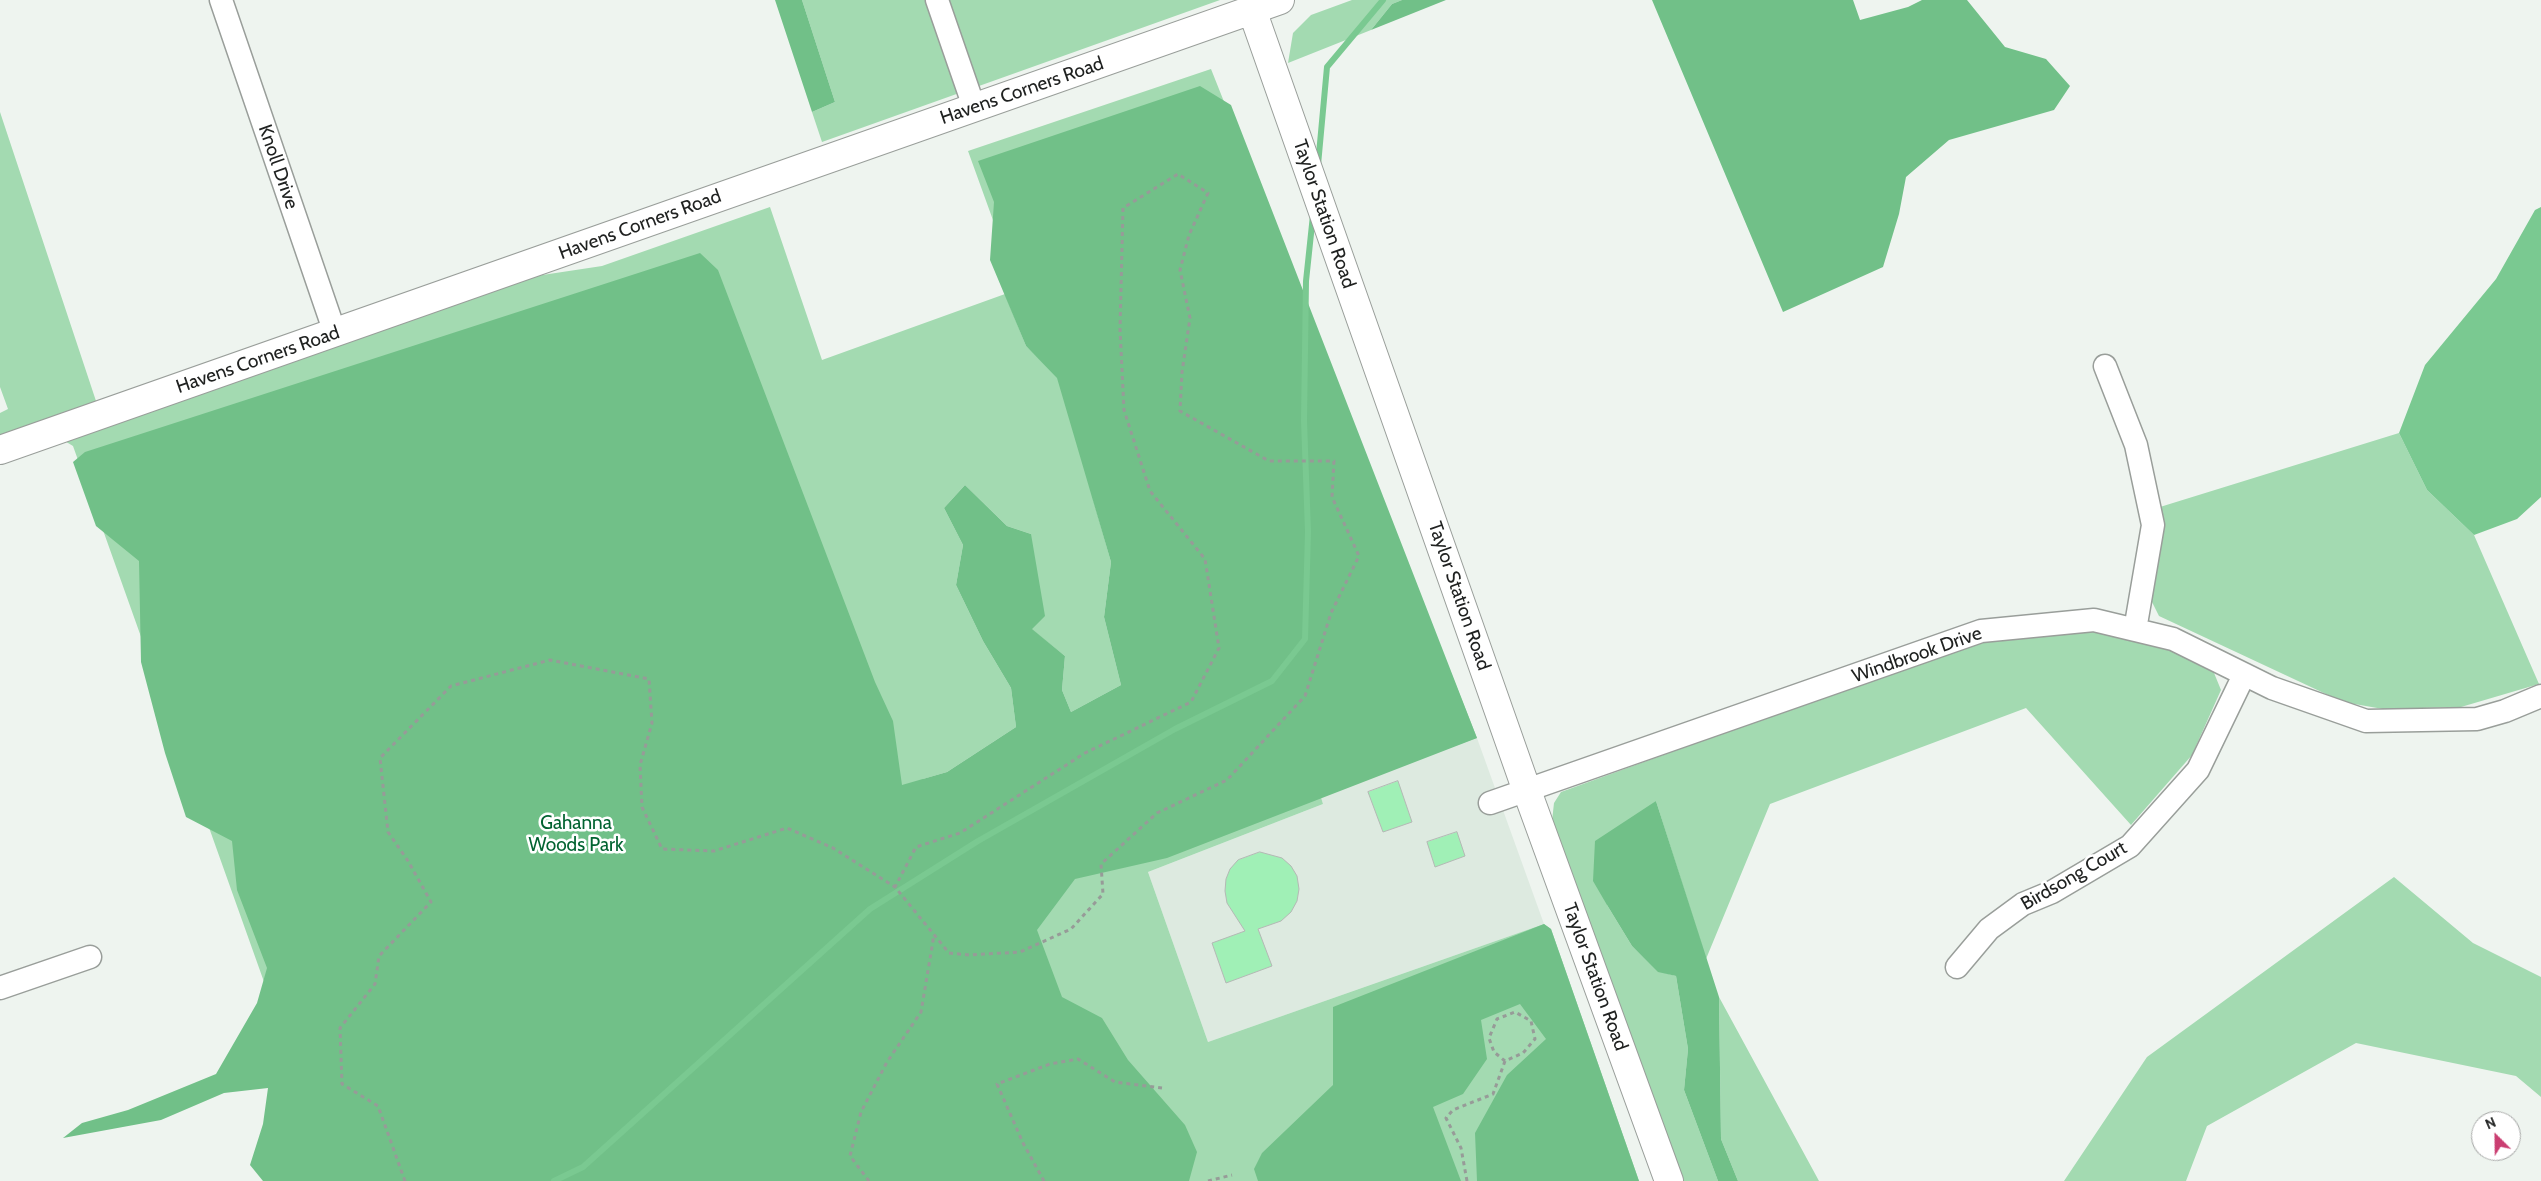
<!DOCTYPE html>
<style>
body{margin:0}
#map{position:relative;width:2541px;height:1181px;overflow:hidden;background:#eef4ef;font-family:Cabin,sans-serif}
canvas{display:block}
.north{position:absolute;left:2471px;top:1111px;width:50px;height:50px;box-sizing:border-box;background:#fff;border:1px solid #a6a7a6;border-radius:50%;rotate:337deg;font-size:14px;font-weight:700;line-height:20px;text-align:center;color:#202221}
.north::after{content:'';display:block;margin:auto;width:18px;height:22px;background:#ca3e71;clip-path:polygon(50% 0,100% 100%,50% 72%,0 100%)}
</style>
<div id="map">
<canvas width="2541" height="1181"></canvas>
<div class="north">N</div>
</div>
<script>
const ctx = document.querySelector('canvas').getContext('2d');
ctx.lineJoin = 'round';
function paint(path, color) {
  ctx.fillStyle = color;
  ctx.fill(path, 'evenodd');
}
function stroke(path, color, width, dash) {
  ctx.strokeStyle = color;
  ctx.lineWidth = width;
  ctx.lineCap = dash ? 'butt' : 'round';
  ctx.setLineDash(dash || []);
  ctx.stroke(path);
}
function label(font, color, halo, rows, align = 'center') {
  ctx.font = font + ' Cabin,sans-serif';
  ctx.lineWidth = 5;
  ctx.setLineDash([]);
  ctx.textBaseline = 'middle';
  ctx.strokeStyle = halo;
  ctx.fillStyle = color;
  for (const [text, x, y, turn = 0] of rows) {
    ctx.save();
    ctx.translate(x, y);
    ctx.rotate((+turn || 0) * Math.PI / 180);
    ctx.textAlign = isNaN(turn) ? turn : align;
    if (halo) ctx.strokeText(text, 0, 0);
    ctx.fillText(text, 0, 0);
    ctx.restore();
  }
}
paint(new Path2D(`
 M1477 738 1544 924 1208 1042 1148 872 1323 804 1320 794Z`), '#ddeae0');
paint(new Path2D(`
 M802 0H1220L822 142 812 112 835 102Z
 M1352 0H1402L1392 4 1371 30 1288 63 1293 33 1311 15Z
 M1211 69 1477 738 1320 794 1323 804 1148 872 1208 1042 1544 924 1551 929 1639 1181H335L73 446 63 440 516 279 602 266 770 207 822 360 1005 294 1026 346 1045 364 968 151ZM965 485 1007 526 1031 534V629L1065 656 1062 690 1071 712 1121 685 1104 617 1111 562 1093 499 1162 689 928 793 923 779 947 772 1016 727 1011 688 983 641 956 585 963 545 944 508Z
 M0 112 97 404 0 436V413L8 409 0 387Z
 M2399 433 2427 490 2474 535 2539 684 2461 707 2383 709 2343 702 2159 616 2151 600 2160 507Z
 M2093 629 2164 646 2212 668 2221 690 2192 755 2131 825 2026 708 1770 804 1706 959 1656 801 1607 905 1632 946 1658 971 1676 976 1688 1049 1684 1090 1718 1181H1679L1551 830 1554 803 1561 792 1881 676 1993 639Z
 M2394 877 2473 943 2541 977V1097L2516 1076 2356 1043 2207 1126 2186 1181H2064L2147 1057Z
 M1719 997 1819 1181H1738L1721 1139Z`), '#a3dab1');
paint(new Path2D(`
 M775 0H802L835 102 812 112Z
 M1402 0H1446L1371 30 1392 4Z
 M1652 0H1853L1860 20 1908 7 1922 0H1967L2005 47 2046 59 2070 86 2054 110 1949 140 1906 177 1899 214 1883 267 1783 312Z
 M1200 86 1231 105 1477 738 1167 858 1075 879 1037 930 1062 997 1102 1018 1128 1060 1185 1125 1197 1152 1189 1181H263L250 1165 263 1124 268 1088 224 1093 161 1120 63 1138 82 1123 128 1110 216 1074 257 1003 267 968 237 890 232 841 186 817 165 753 141 662 139 561 96 526 73 462 85 452 700 253 718 270 875 682 893 721 902 785 947 772 1016 727 1011 688 983 641 956 585 963 545 944 508 965 485 1007 526 1031 534 1045 616 1032 629 1065 656 1062 690 1071 712 1121 685 1104 617 1111 562 1057 378 1026 346 990 260 994 202 978 161Z
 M1656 801 1719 997 1721 1139 1738 1181H1718L1684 1090 1688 1049 1676 976 1658 972 1632 946 1607 905 1593 881 1595 841Z
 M1544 924 1551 929 1639 1181H1477L1475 1133 1507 1075 1546 1039 1520 1004 1481 1020 1487 1059 1463 1094 1433 1107 1461 1181H1258L1254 1169 1262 1153 1333 1085V1007Z`), '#71c088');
paint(new Path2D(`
 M2541 207V497L2517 519 2474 535 2427 490 2399 433 2425 365 2496 279 2535 210Z`), '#7ac991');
stroke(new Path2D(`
 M1318 165 1327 67 1383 0
 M554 1181 583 1167 870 909 978 841 1175 729 1272 681 1305 639 1308 532 1304 421 1306 281 1313 215`), '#7ac991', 6);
const building = new Path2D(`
 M1398 781 1412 822 1383 832 1368 792Z
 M1457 832 1465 856 1435 867 1427 842Z
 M1260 852 1282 858 1291 866 1297 876 1299 889 1297 901 1291 912 1281 921 1258 929 1272 966 1226 983 1212 943 1245 931 1227 903 1225 891 1226 879 1230 869 1238 860Z`);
paint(building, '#a0f0b6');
stroke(building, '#b4b9b5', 1);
const minor = new Path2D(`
 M221 0 335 333
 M937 0 974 107
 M2105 366 2136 445 2153 525 2135 630
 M1490 803 1981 631 2094 620 2173 639 2272 688 2366 721 2477 719 2505 711 2541 696
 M1957 967 1989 929 2023 904 2052 892 2130 846 2198 770 2244 675
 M0 988 90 957`);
const major = new Path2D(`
 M1252 10 1527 791 1669 1181
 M0 450 1280 0`);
stroke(minor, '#999e9a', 25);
stroke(major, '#999e9a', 30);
stroke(new Path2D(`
 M405 1181 378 1106 342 1084 340 1028 375 984 379 956 431 902 408 861 388 832 380 758 451 686 550 660 649 679 652 723 640 765 642 807 662 849 714 851 787 828 833 848 895 887 949 953 969 955 1020 952 1071 929 1103 894 1101 864 1157 813 1227 780 1305 696 1331 613 1359 556 1332 497 1334 461H1269L1180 411 1182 372 1190 318 1180 270 1189 235 1208 193 1178 174 1123 208 1120 329 1124 410 1150 491 1205 559 1219 648 1191 702 1085 753 960 833 916 847 895 887
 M869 1181 850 1156 861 1112 887 1062 921 1012 934 935
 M1044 1181 1023 1143 997 1084 1050 1064 1078 1059 1115 1082 1162 1088
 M1208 1181 1232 1175
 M1467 1181 1461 1148 1446 1118 1453 1110 1493 1094 1505 1061 1523 1053 1535 1039 1531 1021 1515 1012 1497 1019 1489 1038 1494 1052 1505 1061`), '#979b98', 3, [4, 4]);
stroke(minor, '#fff', 22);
stroke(major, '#fff', 28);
label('19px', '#202221', '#fff', [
 ["Havens Corners Road",1022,91,-19],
 ["Knoll Drive",278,167,71],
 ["Taylor Station Road",1324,214,71],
 ["Havens Corners Road",640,225,-20],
 ["Havens Corners Road",258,360,-19],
 ["Taylor Station Road",1459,596,71],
 ["Windbrook Drive",1917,655,-19],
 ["Birdsong Court",2074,876,-30],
 ["Taylor Station Road",1595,977,70]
]);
label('19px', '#026331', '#fff', [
 ["Gahanna",576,823],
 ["Woods Park",576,845]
]);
</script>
